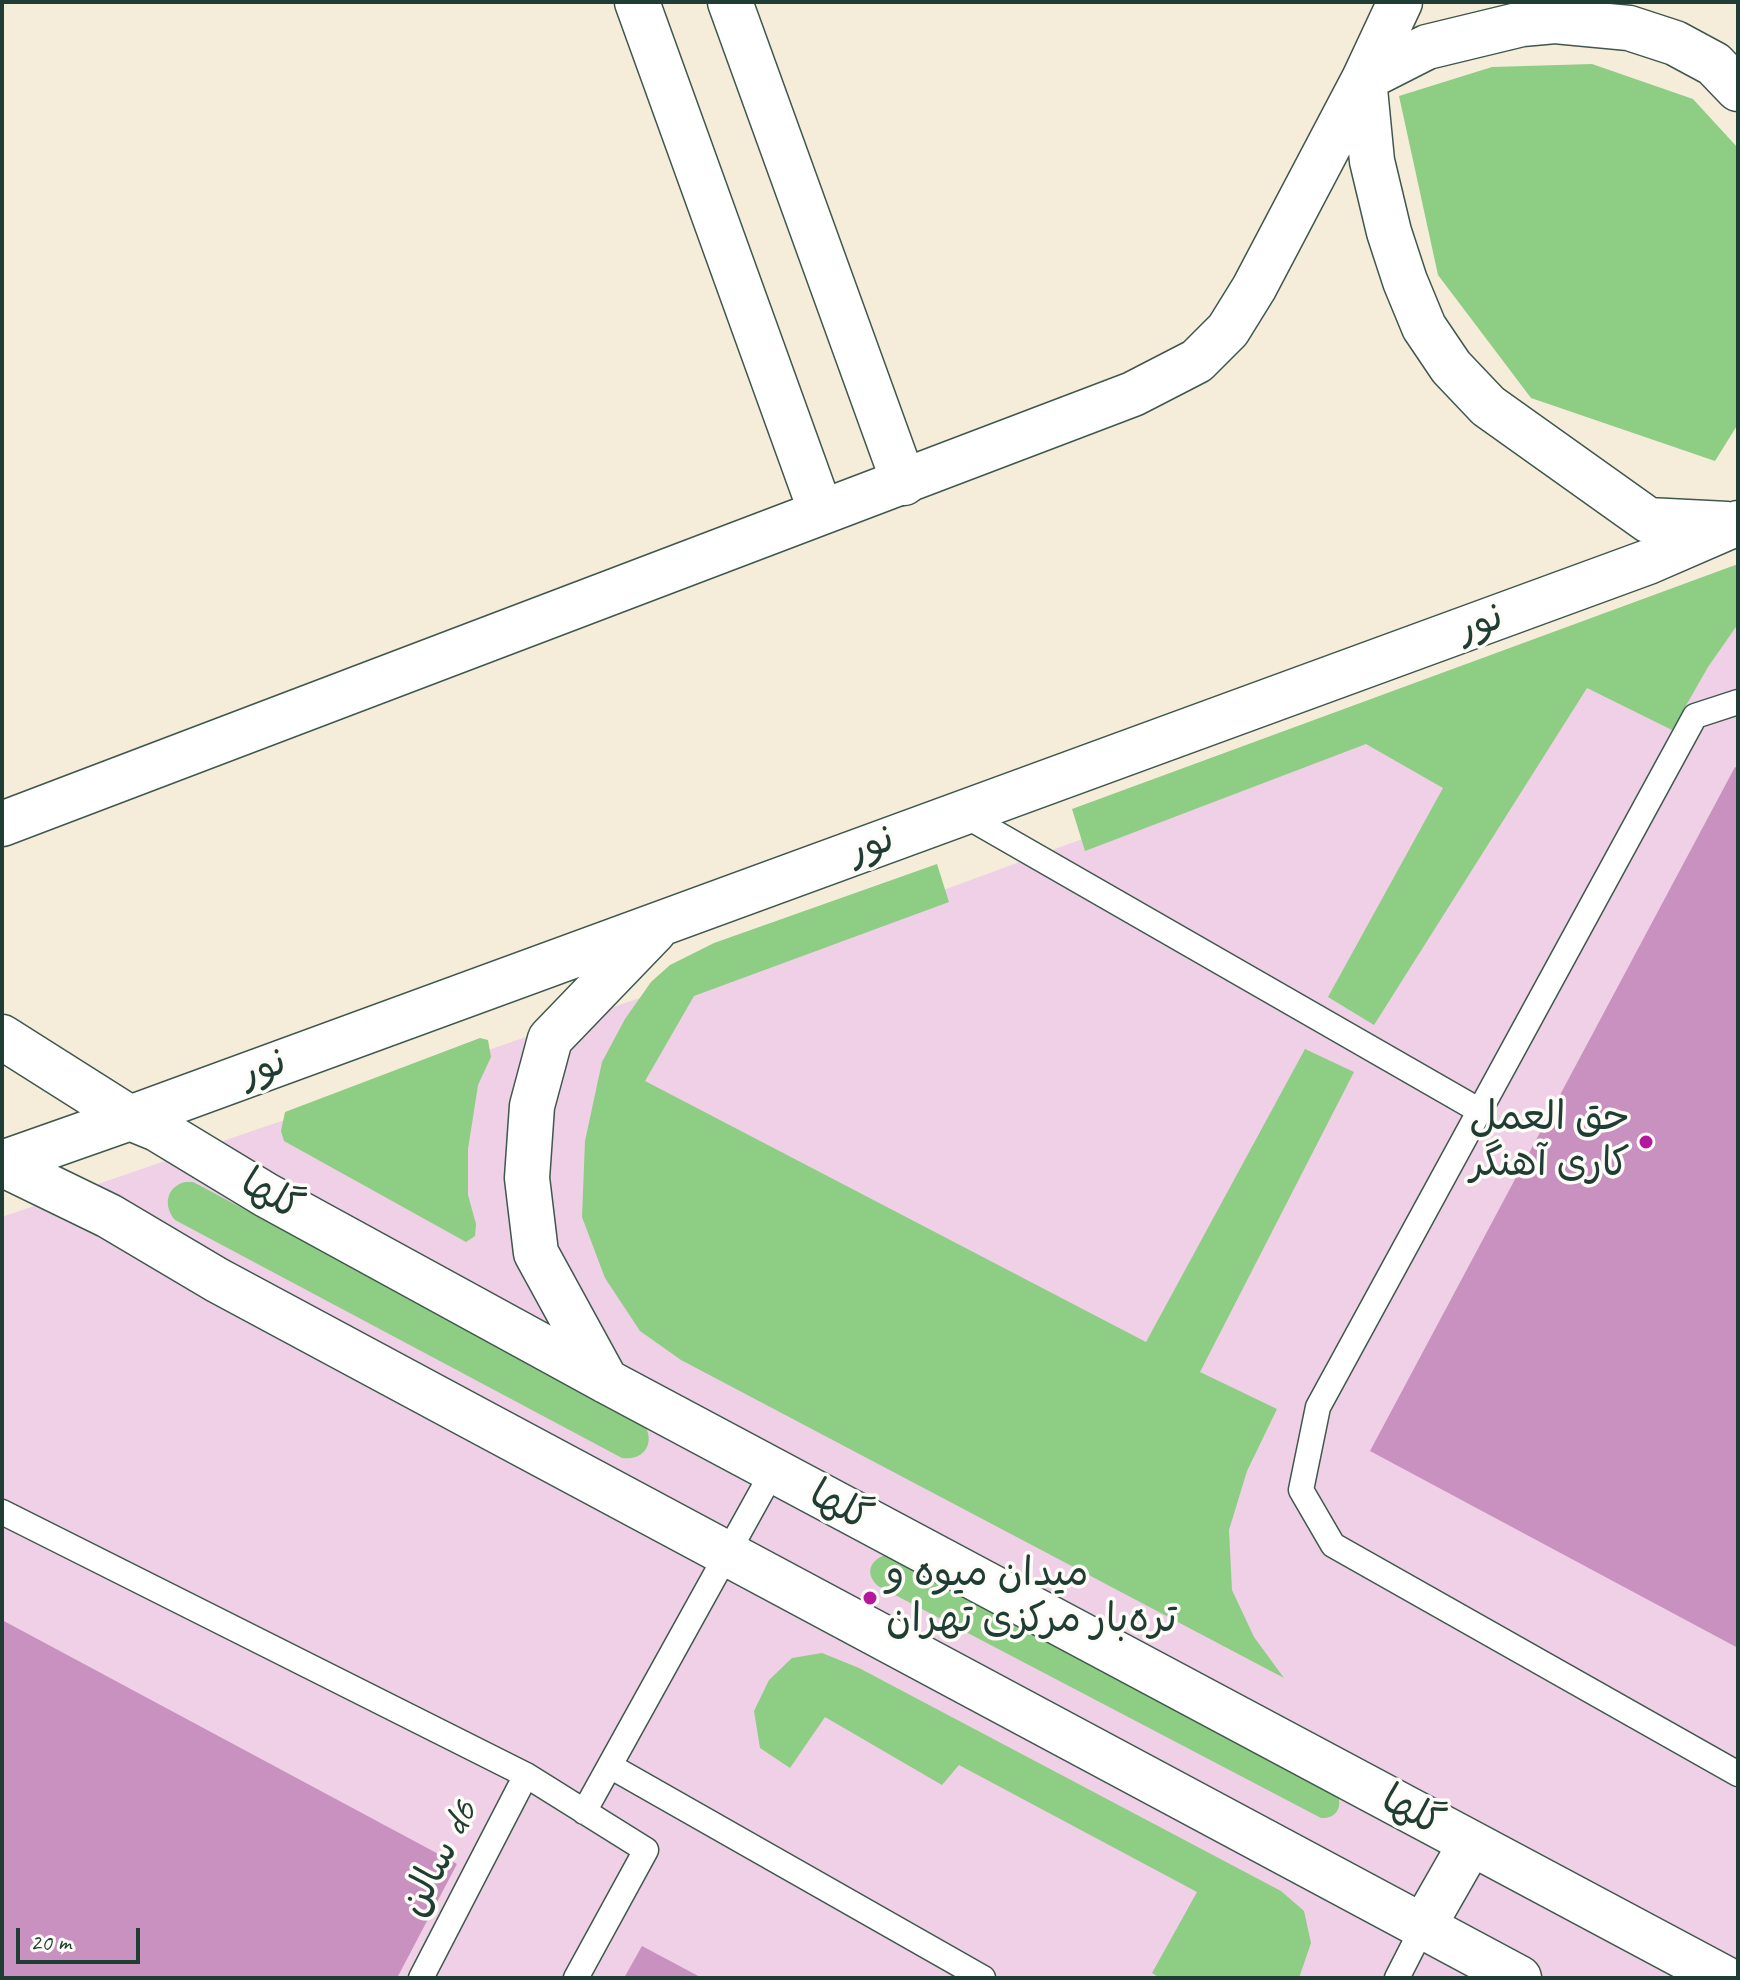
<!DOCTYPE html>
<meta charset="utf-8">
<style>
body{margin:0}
#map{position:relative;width:1740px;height:1980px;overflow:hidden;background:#f5edda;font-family:Caveat,sans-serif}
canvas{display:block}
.frame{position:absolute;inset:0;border:4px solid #1f3d34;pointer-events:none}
.scale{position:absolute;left:16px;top:1928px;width:124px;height:36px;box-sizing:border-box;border:4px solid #1f3d34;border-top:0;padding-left:10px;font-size:24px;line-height:28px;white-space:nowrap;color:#1f3d34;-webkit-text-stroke:6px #fdfcf7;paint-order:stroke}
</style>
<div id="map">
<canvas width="1740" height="1980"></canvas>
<div class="frame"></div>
<div class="scale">20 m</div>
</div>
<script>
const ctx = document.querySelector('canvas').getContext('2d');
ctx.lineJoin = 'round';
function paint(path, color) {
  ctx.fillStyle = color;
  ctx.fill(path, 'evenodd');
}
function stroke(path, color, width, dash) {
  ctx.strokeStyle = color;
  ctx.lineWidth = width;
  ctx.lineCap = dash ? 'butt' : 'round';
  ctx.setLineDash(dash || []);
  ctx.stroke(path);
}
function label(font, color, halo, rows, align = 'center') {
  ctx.font = font + ' Caveat,"Playpen Sans Arabic",sans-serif';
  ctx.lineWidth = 7;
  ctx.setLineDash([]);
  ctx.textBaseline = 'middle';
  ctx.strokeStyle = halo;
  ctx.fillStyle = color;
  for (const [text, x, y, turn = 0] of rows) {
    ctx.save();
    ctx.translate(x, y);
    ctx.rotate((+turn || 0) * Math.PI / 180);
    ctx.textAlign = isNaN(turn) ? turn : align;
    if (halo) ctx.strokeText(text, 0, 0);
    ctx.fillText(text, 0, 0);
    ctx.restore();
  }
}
paint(new Path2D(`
 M1738 598V1978H2V1217L791 946Z`), '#efd0e6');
paint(new Path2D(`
 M1592 64 1693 99 1738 148V424L1715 461 1531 398 1438 275 1399 96 1492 67Z
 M1738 564V624L1708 667 1672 730 1587 688 1374 1025 1328 997 1443 788 1366 744 1085 851 1072 809Z
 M937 864 949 902 694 996 645 1081 1146 1342 1305 1049 1354 1072 1200 1372 1277 1409 1247 1471 1229 1530 1232 1590 1254 1637 1284 1678 681 1360 640 1331 605 1278 582 1217 585 1141 602 1062 625 1019 651 982 670 965 714 943Z
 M480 1038 488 1040 491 1057 478 1085 468 1149V1195L476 1224 475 1236 466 1242 284 1141 281 1131 285 1112Z
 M185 1182H193L199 1185 644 1424C656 1443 644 1461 622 1458L175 1220C163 1206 166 1187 185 1182Z
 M885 1555 891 1556 1337 1793C1343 1806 1337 1819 1321 1818L878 1586C865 1574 869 1561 885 1555Z
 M822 1653 859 1668 1281 1891 1304 1911 1311 1943 1299 1978H1160L1152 1973 1197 1892 959 1765 942 1785 825 1717 790 1768 760 1748 754 1711 769 1680 792 1658Z`), '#8ecd84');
paint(new Path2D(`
 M1735 767 1738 768V1648L1370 1451Z
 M2 1620 457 1864 397 1978H2Z
 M642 1946 702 1978H624Z`), '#c991c0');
const lane = new Path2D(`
 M1738 702 1695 716 1318 1407 1301 1490 1333 1545 1738 1774
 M961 813 1480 1111
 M2 1512 526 1775 646 1850 576 1978
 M610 1766 983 1978
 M584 1812 773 1471
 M421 1978 526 1775
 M1397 1978 1423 1927`);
const street = new Path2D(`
 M637 2 821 512
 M730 2 904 483`);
const secondary = new Path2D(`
 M1727 524 1648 520 1488 406 1451 367 1424 327 1405 281 1389 232 1372 161 1364 79 1427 47 1522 24 1555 21 1629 28 1675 43 1714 64 1738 89
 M2 824 1133 394 1197 361 1228 330 1254 288 1364 79 1400 2
 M2 1037 130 1118 157 1129 266 1195 606 1381 1724 1978
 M2 1163 130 1118 1648 562 1738 523
 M2 1164 109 1216 217 1280 470 1416 1519 1978
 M606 1381 536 1253 527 1178 532 1106 550 1039 654 931
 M1423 1927 1471 1843`);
stroke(lane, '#3f574d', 27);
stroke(street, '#3f574d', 47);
stroke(secondary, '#3f574d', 47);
stroke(lane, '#fff', 24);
stroke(street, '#fff', 44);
stroke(secondary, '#fff', 44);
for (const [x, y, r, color] of [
 [1646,1142,8,"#b5179e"],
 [870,1598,8,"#b5179e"]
]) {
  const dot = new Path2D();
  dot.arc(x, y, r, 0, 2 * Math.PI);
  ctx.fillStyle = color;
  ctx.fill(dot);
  stroke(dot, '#fdfcf7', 3);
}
label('40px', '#1f3d34', '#fdfcf7', [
 ["نور",1480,624,-20],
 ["نور",871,846,-20],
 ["نور",263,1069,-20],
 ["گلها",271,1196,30],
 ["گلها",840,1507,28],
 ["گلها",1412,1812,28],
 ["سالن d6",440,1859,-63]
]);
label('40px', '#1f3d34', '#fdfcf7', [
 ["حق العمل",1630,1119],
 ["کاری آهنگر",1630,1165],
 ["میدان میوه و",886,1575,"left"],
 ["تره‌بار مرکزی تهران",886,1621,"left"]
], 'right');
</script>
